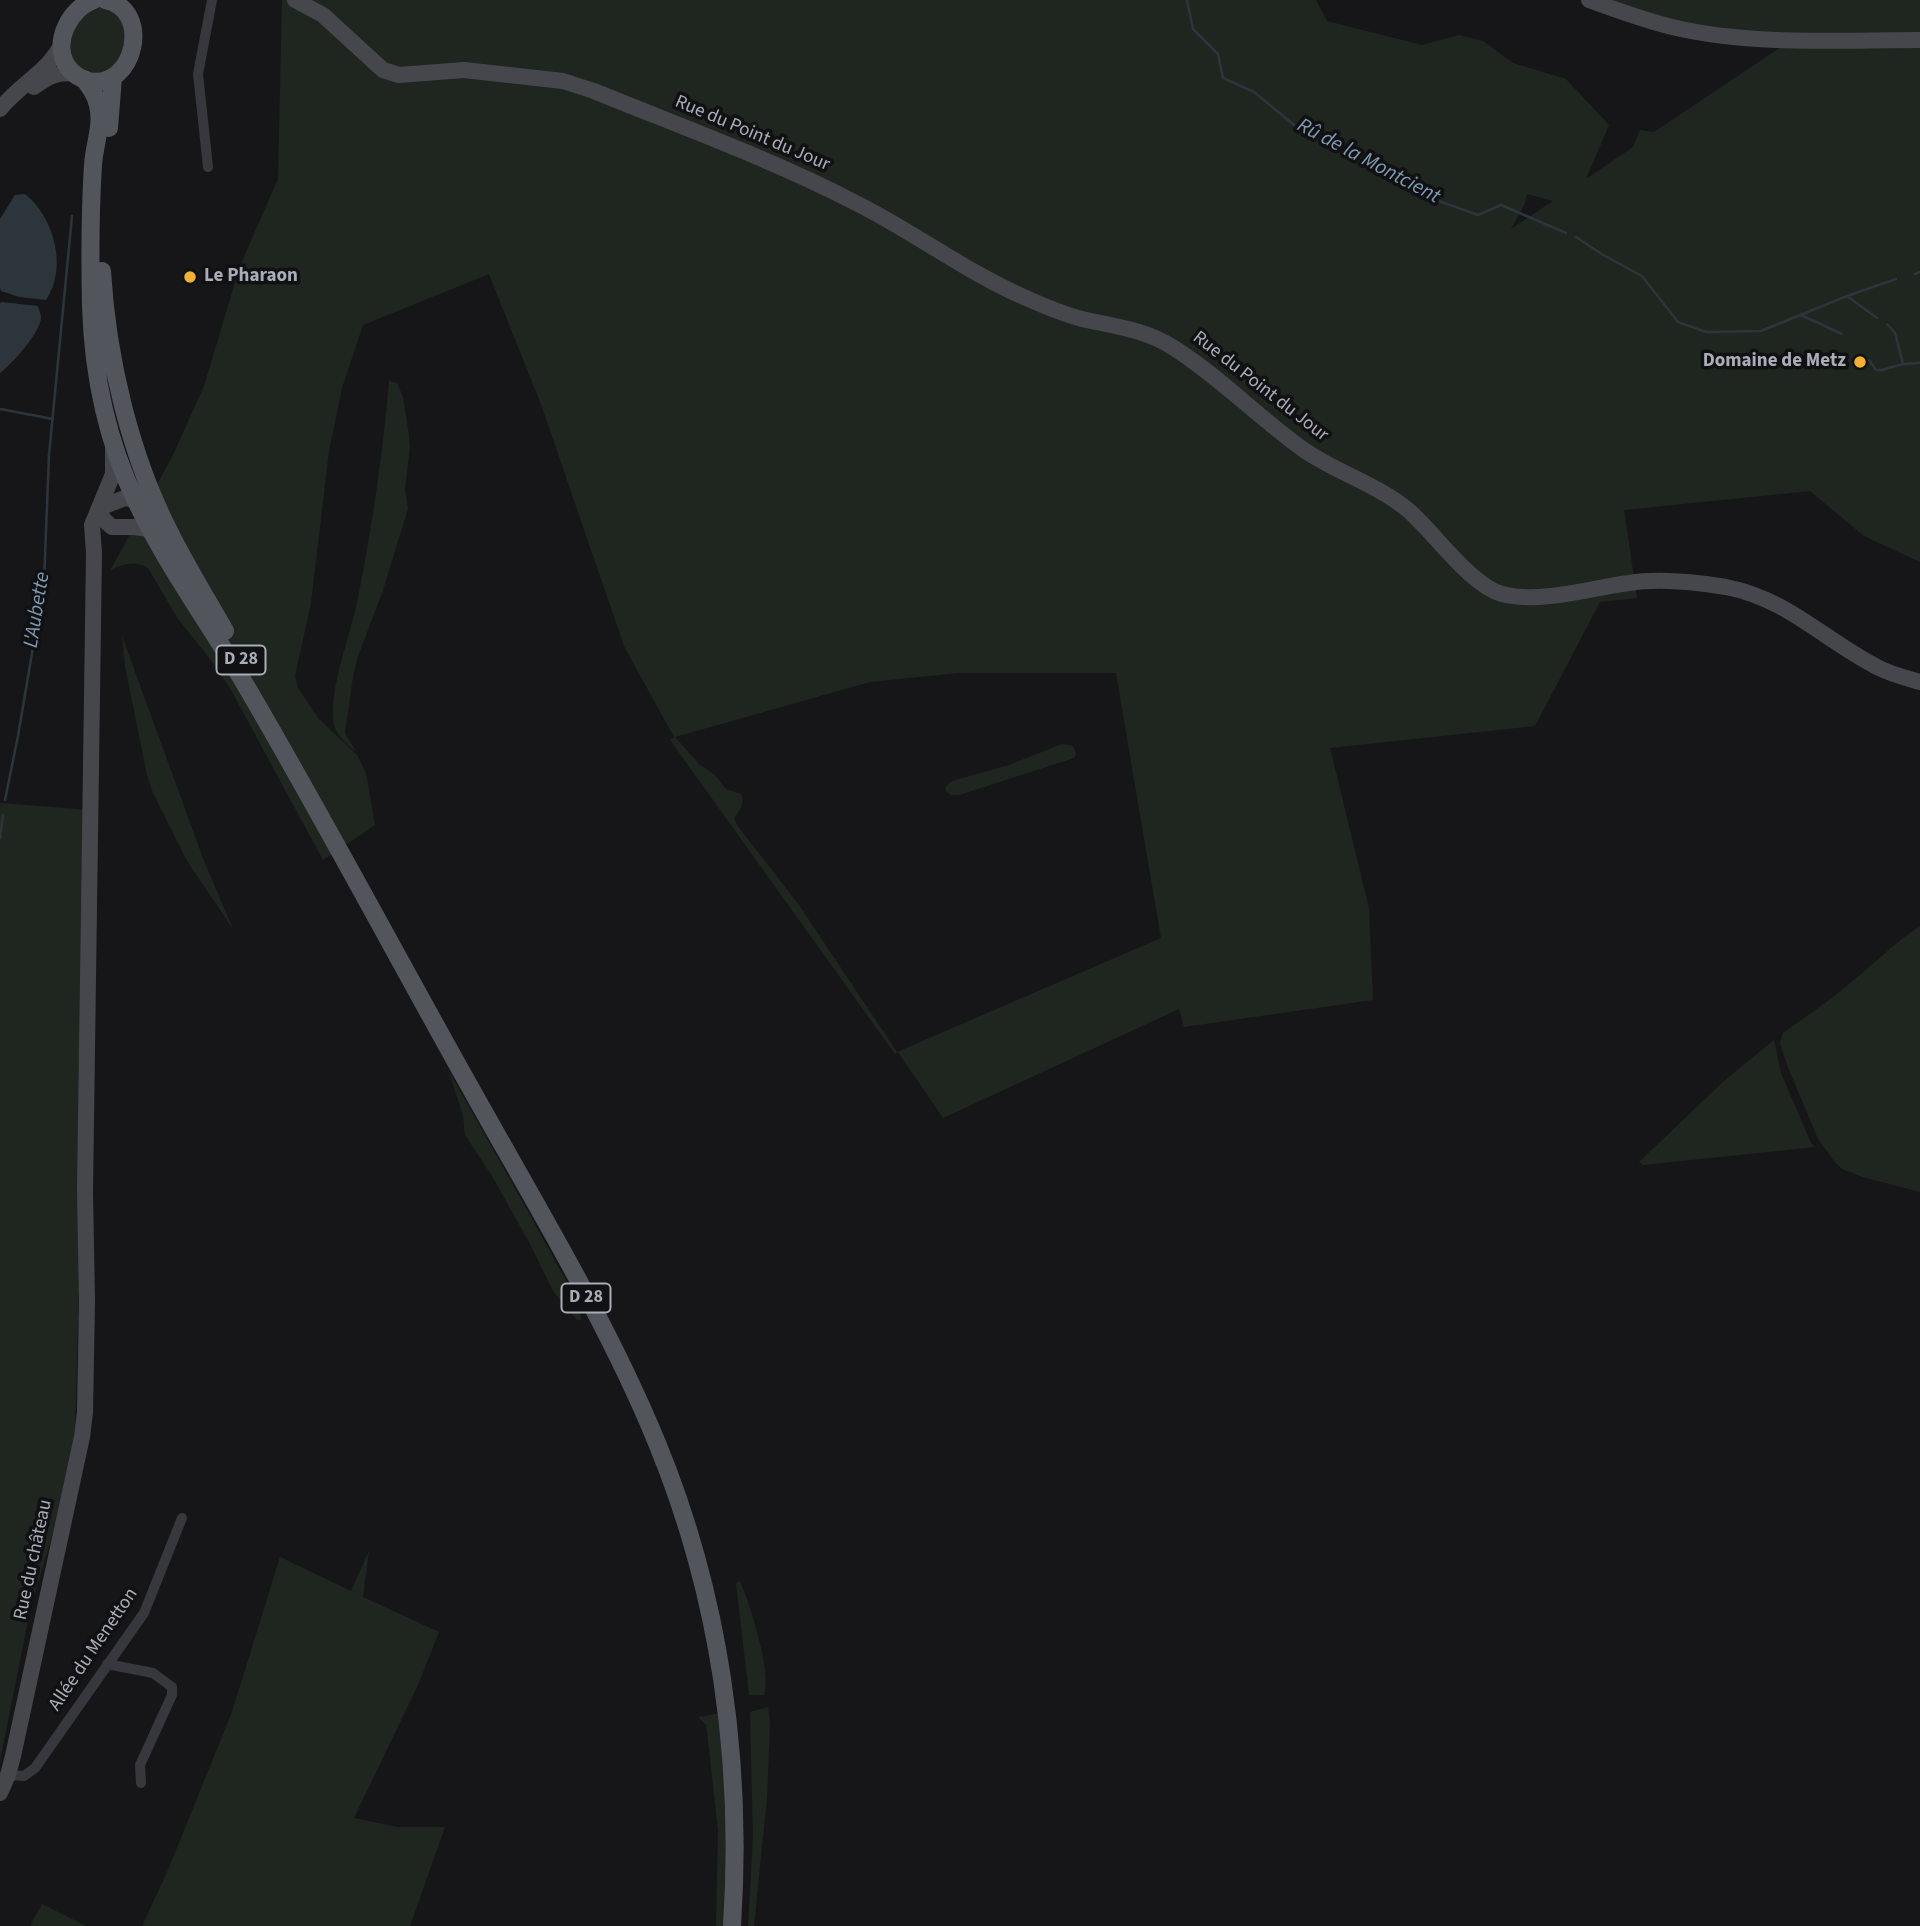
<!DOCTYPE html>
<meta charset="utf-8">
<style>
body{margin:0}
canvas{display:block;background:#161618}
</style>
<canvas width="1920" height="1926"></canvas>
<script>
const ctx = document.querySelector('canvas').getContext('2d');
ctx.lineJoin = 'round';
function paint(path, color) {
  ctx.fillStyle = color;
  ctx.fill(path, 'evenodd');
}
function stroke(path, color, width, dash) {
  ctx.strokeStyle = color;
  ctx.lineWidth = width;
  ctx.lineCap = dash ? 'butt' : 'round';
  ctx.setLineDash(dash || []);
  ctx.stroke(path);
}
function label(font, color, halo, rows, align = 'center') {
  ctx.font = font + ' "Source Sans 3",sans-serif';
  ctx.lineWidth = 7;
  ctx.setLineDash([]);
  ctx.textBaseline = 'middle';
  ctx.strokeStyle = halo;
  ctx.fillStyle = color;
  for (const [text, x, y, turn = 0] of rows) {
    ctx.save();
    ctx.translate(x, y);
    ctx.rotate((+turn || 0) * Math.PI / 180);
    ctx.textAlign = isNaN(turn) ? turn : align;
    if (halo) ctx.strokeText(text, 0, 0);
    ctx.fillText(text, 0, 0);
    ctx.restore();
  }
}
paint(new Path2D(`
 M282 0H1316L1327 21 1422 45 1459 35 1483 41 1513 63 1566 79 1609 125 1586 179 1633 147 1640 130 1654 132 1796 37C1732 31 1664 27 1604 0H1920V562L1864 536 1810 491 1624 510 1637 598 1600 602 1535 726 1330 748 1369 908 1373 1000 1184 1027 1179 1009 943 1118 898 1052 895 1054 670 740 674 737 624 646 542 407 489 274 363 325 342 388 329 451 311 603 295 676 298 688 318 718 357 755 366 773 375 825 323 860 230 688 211 660 178 619 148 568C137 560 121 564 110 571L173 455 204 386 240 266 278 179ZM1527 194 1553 201 1511 229 1525 203ZM958 673H1116L1161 938 897 1052 799 905 737 825 734 818C740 810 745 804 741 794L726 789 715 775 699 764 675 737 870 682Z
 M102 6 111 8 127 27 121 59 104 74C97 74 88 75 82 72 54 54 73 9 102 6Z
 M389 381 397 383 403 397 408 428 410 446 405 489 408 509 382 593 358 656 353 677 345 733 356 752C345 742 334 734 333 718 331 682 351 634 358 598 372 526 383 454 389 381Z
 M122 636 204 861 233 929 187 861 153 793 147 775 125 666Z
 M1062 744 1073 746 1076 754 1074 758 959 795H951L946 791 945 787 952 781 1009 765Z
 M0 803 91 810 75 1437 70 1478 31 1605 0 1761Z
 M1920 926V1192L1863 1177 1842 1169 1834 1161 1818 1139 1787 1065 1780 1043 1783 1033C1805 1017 1828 1002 1849 984 1873 965 1894 943 1920 926Z
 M1774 1040 1781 1073 1811 1143 1816 1147 1643 1165 1639 1162 1725 1080Z
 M448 1070C483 1132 519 1194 553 1257 562 1275 581 1299 581 1320H577L553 1291 529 1242 492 1176 465 1135 463 1115Z
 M369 1551 363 1597 439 1632 418 1685 354 1818 397 1827H445L410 1926H142L168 1870 232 1712 280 1557 351 1591Z
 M740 1581C750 1605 772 1672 764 1695H749L736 1583Z
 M768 1707 770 1723 767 1798 754 1926H748L753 1837 750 1712Z
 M722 1713 729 1850 725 1926H716L718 1830 707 1731 706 1725 698 1717Z
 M42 1904 86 1926H30Z`), '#1e261f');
paint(new Path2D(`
 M25 194C54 217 68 268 46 300L19 297 1 291 0 288V219L15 195Z
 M2 302 38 306C39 310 41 314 41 318 40 333 12 364 0 373V303Z`), '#2c353c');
stroke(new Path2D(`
 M1187 0 1193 29 1218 54 1223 78 1254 92 1305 134 1330 138 1425 196 1478 215 1501 205 1566 233
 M1576 237 1603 255 1642 276 1678 322 1706 332 1761 331 1847 296 1877 318
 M1915 274 1920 272
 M1847 296 1896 279
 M1801 315 1842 334
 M1887 324 1895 333 1903 364 1920 363
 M1869 360 1876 370H1882L1903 364
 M0 409 53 419
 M5 800 18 736 44 582 49 455 72 216
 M0 838 3 815`), '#2c353c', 2.5);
stroke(new Path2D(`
 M208 167 198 74 212 0
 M107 1664 153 1673 172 1687V1695L140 1765 141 1783
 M8 1775 24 1776 35 1768 144 1613 182 1518`), '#37383d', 10);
stroke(new Path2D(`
 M295 0 323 15 383 70 399 75 464 70 563 81 594 91C682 127 771 159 856 203 914 232 966 272 1026 298 1044 306 1063 314 1082 319 1114 326 1147 330 1174 348 1221 378 1259 418 1304 450 1337 473 1377 484 1408 510 1434 532 1470 585 1502 594 1540 604 1591 588 1629 583 1660 578 1695 582 1726 587 1788 599 1824 640 1877 667 1890 674 1906 678 1920 682
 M1589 0C1616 10 1644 20 1672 27 1752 46 1838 40 1920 40
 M34 87C47 77 58 71 75 74
 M0 109C20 84 51 70 63 41
 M144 501 125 498 99 508 103 519 112 527H133L150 529
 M0 1793 8 1775 13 1756 82 1437 85 1412 87 1301 85 1191 94 553 92 525 113 474V449`), '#45474d', 16);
stroke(new Path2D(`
 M94 0C70 8 52 42 67 66 72 73 80 79 89 81 135 90 153 9 105 0
 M84 79C90 87 96 95 98 106 103 124 94 146 93 165 90 212 90 260 91 306 93 372 107 441 136 501 168 568 212 627 249 691 325 821 396 955 470 1087 534 1202 607 1321 657 1443 720 1596 743 1761 732 1926
 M109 128 113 77
 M102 271C107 358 130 455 170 533 187 567 207 599 225 631`), '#53555c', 18);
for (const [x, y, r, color] of [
 [190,277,7,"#f2b134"],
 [1860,362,7,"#f2b134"]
]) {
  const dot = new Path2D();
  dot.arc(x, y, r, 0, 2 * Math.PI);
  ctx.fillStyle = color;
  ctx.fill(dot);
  stroke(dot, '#111113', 2.5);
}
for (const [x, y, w] of [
 [241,660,49],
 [586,1298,49]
]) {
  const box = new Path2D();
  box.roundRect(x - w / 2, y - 14.5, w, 29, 5);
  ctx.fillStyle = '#111113';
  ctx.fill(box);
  stroke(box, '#a8adb8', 2);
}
label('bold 18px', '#a8adb8', null, [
 ["D 28",241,660],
 ["D 28",586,1298]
]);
label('19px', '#a8adb8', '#111113', [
 ["Rue du Point du Jour",752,134,23],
 ["Rue du Point du Jour",1260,387,38],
 ["Rue du château",34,1560,-78],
 ["Allée du Menetton",94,1650,-56]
]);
label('bold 19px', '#a8adb8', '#111113', [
 ["Le Pharaon",204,277],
 ["Domaine de Metz",1846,362,"right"]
], 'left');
label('italic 21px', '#7f9bb3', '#111113', [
 ["Rû de la Montcient",1368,162,28],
 ["L'Aubette",38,610,-81]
]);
</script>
